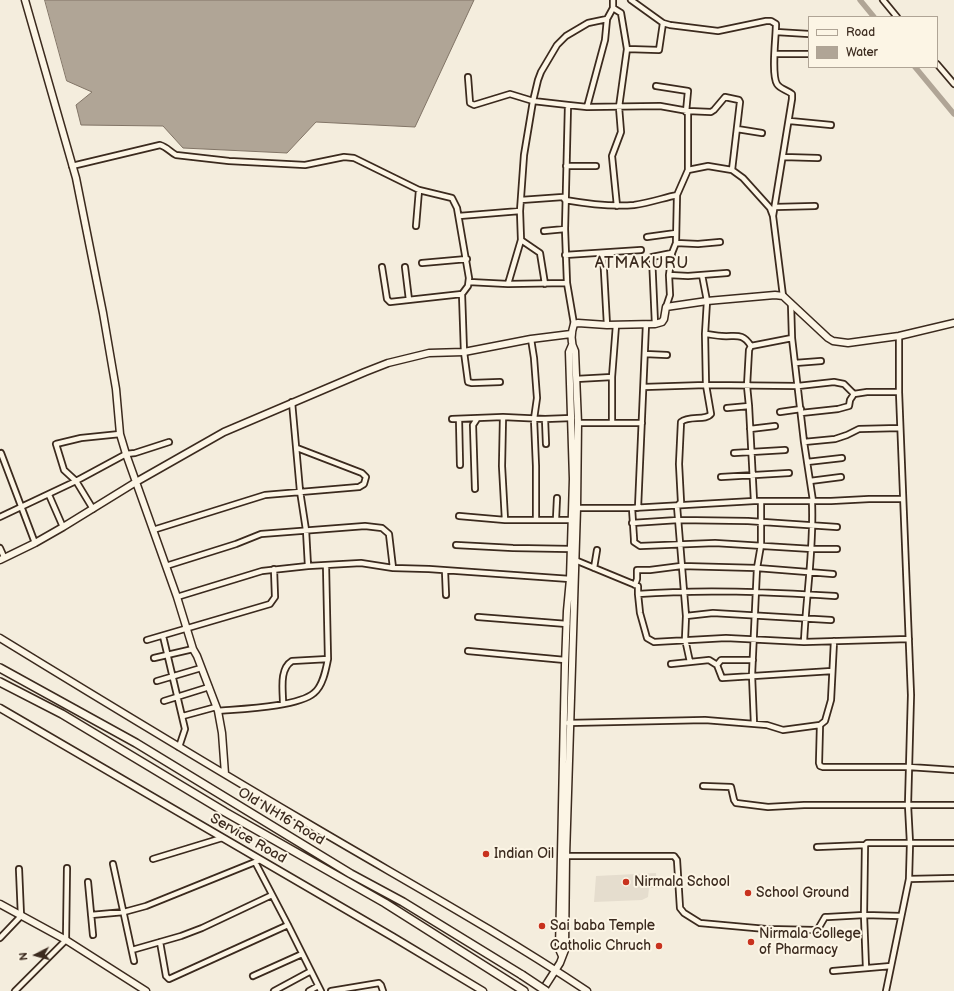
<!DOCTYPE html>
<style>
body{margin:0}
#map{position:relative;width:954px;height:991px;overflow:hidden;background:#f4eddd;font-family:"Balsamiq Sans",sans-serif}
canvas{display:block}
.legend{position:absolute;left:808px;top:16px;width:130px;height:52px;box-sizing:border-box;background:#fcf5e5;border:1px solid #afa495;margin:0;padding:5px 7px;list-style:none;font-size:12px;color:#3b2a1e}
.legend li{display:flex;align-items:center;gap:8px;height:20px}
.legend b{width:20px;border:1px solid #afa495}
.north{position:absolute;left:16px;top:935px;width:40px;height:40px;-webkit-text-stroke:3px #fcf5e5;paint-order:stroke;rotate:264deg;font-size:11px;font-weight:700;line-height:16px;text-align:center;color:#3b2a1e}
.north::after{content:'';display:block;margin:auto;width:14px;height:18px;background:#3b2a1e;clip-path:polygon(50% 0,100% 100%,50% 72%,0 100%)}
</style>
<div id="map">
<canvas width="954" height="991"></canvas>
<ul class="legend">
<li><b style="height:5px;background:#fcf5e5"></b>Road</li>
<li><b style="height:11px;background:#b0a596"></b>Water</li>
</ul>
<div class="north">N</div>
</div>
<script>
const ctx = document.querySelector('canvas').getContext('2d');
ctx.lineJoin = 'round';
function paint(path, color) {
  ctx.fillStyle = color;
  ctx.fill(path, 'evenodd');
}
function stroke(path, color, width, dash) {
  ctx.strokeStyle = color;
  ctx.lineWidth = width;
  ctx.lineCap = dash ? 'butt' : 'round';
  ctx.setLineDash(dash || []);
  ctx.stroke(path);
}
function label(font, color, halo, rows, align = 'center') {
  ctx.font = font + ' "Balsamiq Sans",sans-serif';
  ctx.lineWidth = 4;
  ctx.setLineDash([]);
  ctx.textBaseline = 'middle';
  ctx.strokeStyle = halo;
  ctx.fillStyle = color;
  for (const [text, x, y, turn = 0] of rows) {
    ctx.save();
    ctx.translate(x, y);
    ctx.rotate((+turn || 0) * Math.PI / 180);
    ctx.textAlign = isNaN(turn) ? turn : align;
    if (halo) ctx.strokeText(text, 0, 0);
    ctx.fillText(text, 0, 0);
    ctx.restore();
  }
}
paint(new Path2D(`
 M656 873 657 888H649L648 897 642 900 594 902 596 876Z`), '#e5ddce');
const water = new Path2D(`
 M45 0H474L415 127 316 122 287 153 183 148 163 126 81 125 76 105 92 92 67 81Z`);
paint(water, '#b0a596');
stroke(water, '#817466', 1);
stroke(new Path2D(`
 M860 0 874 17
 M915 67 954 114`), '#b0a596', 5.5);
const street = new Path2D(`
 M613 0V8L621 13 627 49 619 107 621 132 612 156 617 206
 M631 0 663 23 670 25 718 31 766 21H771L776 24C776 37 771 74 777 84 780 89 787 90 792 94V99L773 216
 M883 0 897 17
 M776 32 809 34
 M627 49 659 50 663 23
 M775 54H809
 M937 64 954 84
 M468 77 470 103 474 105 510 94 533 101 568 105 587 107 660 106 688 111V170L677 195 676 243 672 253 669 275 670 295 666 307
 M656 86 688 91 686 112
 M568 105 565 229 567 283 574 324
 M587 107 605 40 607 19 613 8
 M688 111 711 112 714 110 725 97 739 100 740 102 732 170
 M790 121 831 125
 M737 129 762 133
 M783 157 818 158
 M72 166 160 145C167 147 170 152 176 155L229 161 305 165 344 157 354 158 419 190 452 198 457 208 469 278 468 286 462 294 464 352 468 382 472 383 500 382
 M566 166H596
 M688 170 708 166 732 170 743 178 770 208 773 216 783 296
 M521 200 563 197 565 200C588 204 611 207 634 205 649 203 663 198 677 195
 M775 207 815 206
 M459 216 520 211
 M416 226 419 190
 M544 231 565 229
 M647 237 676 233
 M521 240 540 253 545 284
 M676 243 698 244 720 242
 M603 253 607 325
 M565 255 641 250
 M422 263 467 259
 M382 267 387 299 390 302 462 294
 M405 267 409 300
 M669 275 688 276 727 273
 M469 282 508 284 567 283
 M508 284 521 240 520 211 524 155 533 101 538 80 541 72 557 45 566 36 588 23 607 19
 M791 304 792 338 804 442 813 501 812 503C814 550 806 596 804 642
 M655 324 652 257 672 253
 M705 334C710 334 716 336 722 336 736 337 742 332 751 346
 M531 339 534 358 537 398 534 419 536 466V519
 M645 354 667 355
 M795 363 821 361
 M576 379 612 377
 M644 387 706 385 798 386 834 382 844 384 854 394
 M292 402 300 491 306 530 308 566
 M727 408 749 406
 M780 412 801 409
 M801 413 838 409 849 406 850 400 854 394 867 392H899
 M503 417 502 466 505 520
 M452 419 503 417 545 419 572 418
 M459 419 460 465
 M545 419 546 444
 M578 423H642
 M612 423V377L616 325
 M750 429 775 426
 M804 442 835 439 847 435 859 429 900 428
 M1 453 35 543
 M734 453 785 450
 M807 462 842 458
 M721 477 789 473
 M810 481 841 477
 M475 489 473 425 477 419
 M49 495 63 527
 M754 501 749 406 747 386 749 350 751 346 792 338
 M574 508H632L754 501H831L869 499H902
 M632 508 634 539V542L640 546 715 543 812 549H837
 M638 508 646 324
 M93 509 76 481 64 470 56 444 81 438 120 434
 M459 516 505 520H572
 M0 517 76 481 126 454 135 453 169 442
 M556 519 557 498
 M632 523 678 520 748 521 837 527
 M153 530 265 495 359 487 364 484 366 477 362 473 297 448
 M456 545 513 548 571 549
 M0 548 4 557
 M575 560 638 586V594C703 589 769 592 835 596
 M166 566 236 544 261 534 365 526 382 528 389 534 393 568
 M594 568 597 550
 M445 571 446 595
 M635 585 637 579V570H650L681 566 757 568 833 574
 M638 594 640 613 647 638 654 642 726 638 804 642 909 639
 M177 597 262 571 308 566 361 563 393 568 429 569 570 579
 M686 616 713 613 831 620
 M478 617 567 624
 M163 636 185 729 179 747
 M147 640 270 604 275 597 274 569
 M468 651 565 660
 M154 658 193 649
 M690 662 685 639 686 616 677 506 681 502 679 464 681 422C689 415 706 421 711 414L706 385 705 334 707 301 702 275
 M671 664 709 660 717 665 721 660H753
 M717 665 722 678 832 671
 M157 681 201 668
 M164 701 209 687
 M283 703C283 690 279 669 292 661L328 659
 M218 711C240 709 298 707 314 693 323 686 326 669 328 659L326 565
 M183 716 216 707
 M568 723 705 720 767 725 783 730 820 725 825 721 831 700 834 641
 M754 724 752 675 757 568 761 545V501
 M820 725 819 763 820 766 823 767H909L954 770
 M703 786 731 787 734 800 736 803 768 807 804 805H954
 M817 847 865 845
 M563 856H674L677 860 680 908 684 913 700 923 766 929 815 930 818 929 825 917H828L864 915 901 916
 M153 859 222 838
 M255 862 288 925 321 991
 M113 864 134 961
 M909 879 954 878
 M88 882 93 935
 M91 915 124 912 146 906 260 860
 M0 938 21 916 19 869
 M160 942 166 976 169 979 288 925
 M132 950 181 936 202 928 272 895
 M866 968 864 915 865 845 867 843H954
 M833 971 891 966
 M253 976 302 954
 M15 991 66 940 67 868
 M274 991 311 971
 M309 991 318 986
 M331 991 379 983 381 985 383 991
 M886 991 909 879 910 843 908 805 911 695 899 392V336`);
const secondary = new Path2D(`
 M25 0 76 178 103 313 116 389 120 434 126 454 177 597 193 649 197 656 218 711 222 733 225 774
 M0 560 35 543 63 527 136 482 224 432 365 372 388 363 429 353 464 352 531 339 571 334
 M0 638C106 703 212 767 319 830 409 883 500 933 587 991
 M0 708 393 937 483 991
 M0 904 66 940 146 991
 M562 956 559 949 565 665 567 611 570 579 573 479 569 352 572 345
 M542 991 560 963 565 950 566 856 577 508 578 423 575 351C570 342 571 333 574 324L578 323 607 325 655 324 662 322 664 319 666 307 707 301 775 295 783 296 828 338 833 341 848 343 899 336 954 323`);
const primary = new Path2D(`
 M0 668 136 743 351 874 403 902 522 975
 M0 682 62 714 225 812 385 903 524 991`);
stroke(street, '#3b2a1e', 8);
stroke(secondary, '#3b2a1e', 9);
stroke(primary, '#3b2a1e', 10);
stroke(street, '#fcf5e5', 4.5);
stroke(secondary, '#fcf5e5', 6);
stroke(primary, '#fcf5e5', 7);
const primaryBridge = new Path2D(`
 M522 975 546 991`);
stroke(primaryBridge, '#3b2a1e', 10, []);
stroke(primaryBridge, '#fcf5e5', 7);
for (const [x, y, r, color] of [
 [486,854,4,"#c8321e"],
 [626,882,4,"#c8321e"],
 [748,893,4,"#c8321e"],
 [542,926,4,"#c8321e"],
 [751,942,4,"#c8321e"],
 [659,946,4,"#c8321e"]
]) {
  const dot = new Path2D();
  dot.arc(x, y, r, 0, 2 * Math.PI);
  ctx.fillStyle = color;
  ctx.fill(dot);
  stroke(dot, '#fcf5e5', 1.5);
}
label('14px', '#3b2a1e', '#fcf5e5', [
 ["Old NH16 Road",281,817,31],
 ["Service Road",248,839,30]
]);
label('14px', '#3b2a1e', '#fcf5e5', [
 ["Indian Oil",494,854],
 ["Nirmala School",634,882],
 ["School Ground",756,893],
 ["Sai baba Temple",550,926],
 ["Nirmala College",759,934],
 ["of Pharmacy",759,950],
 ["Catholic Chruch",651,946,"right"]
], 'left');
ctx.letterSpacing = '1px';
label('16px', '#3b2a1e', '#fcf5e5', [
 ["ATMAKURU",642,264]
]);
ctx.letterSpacing = '0px';
</script>
